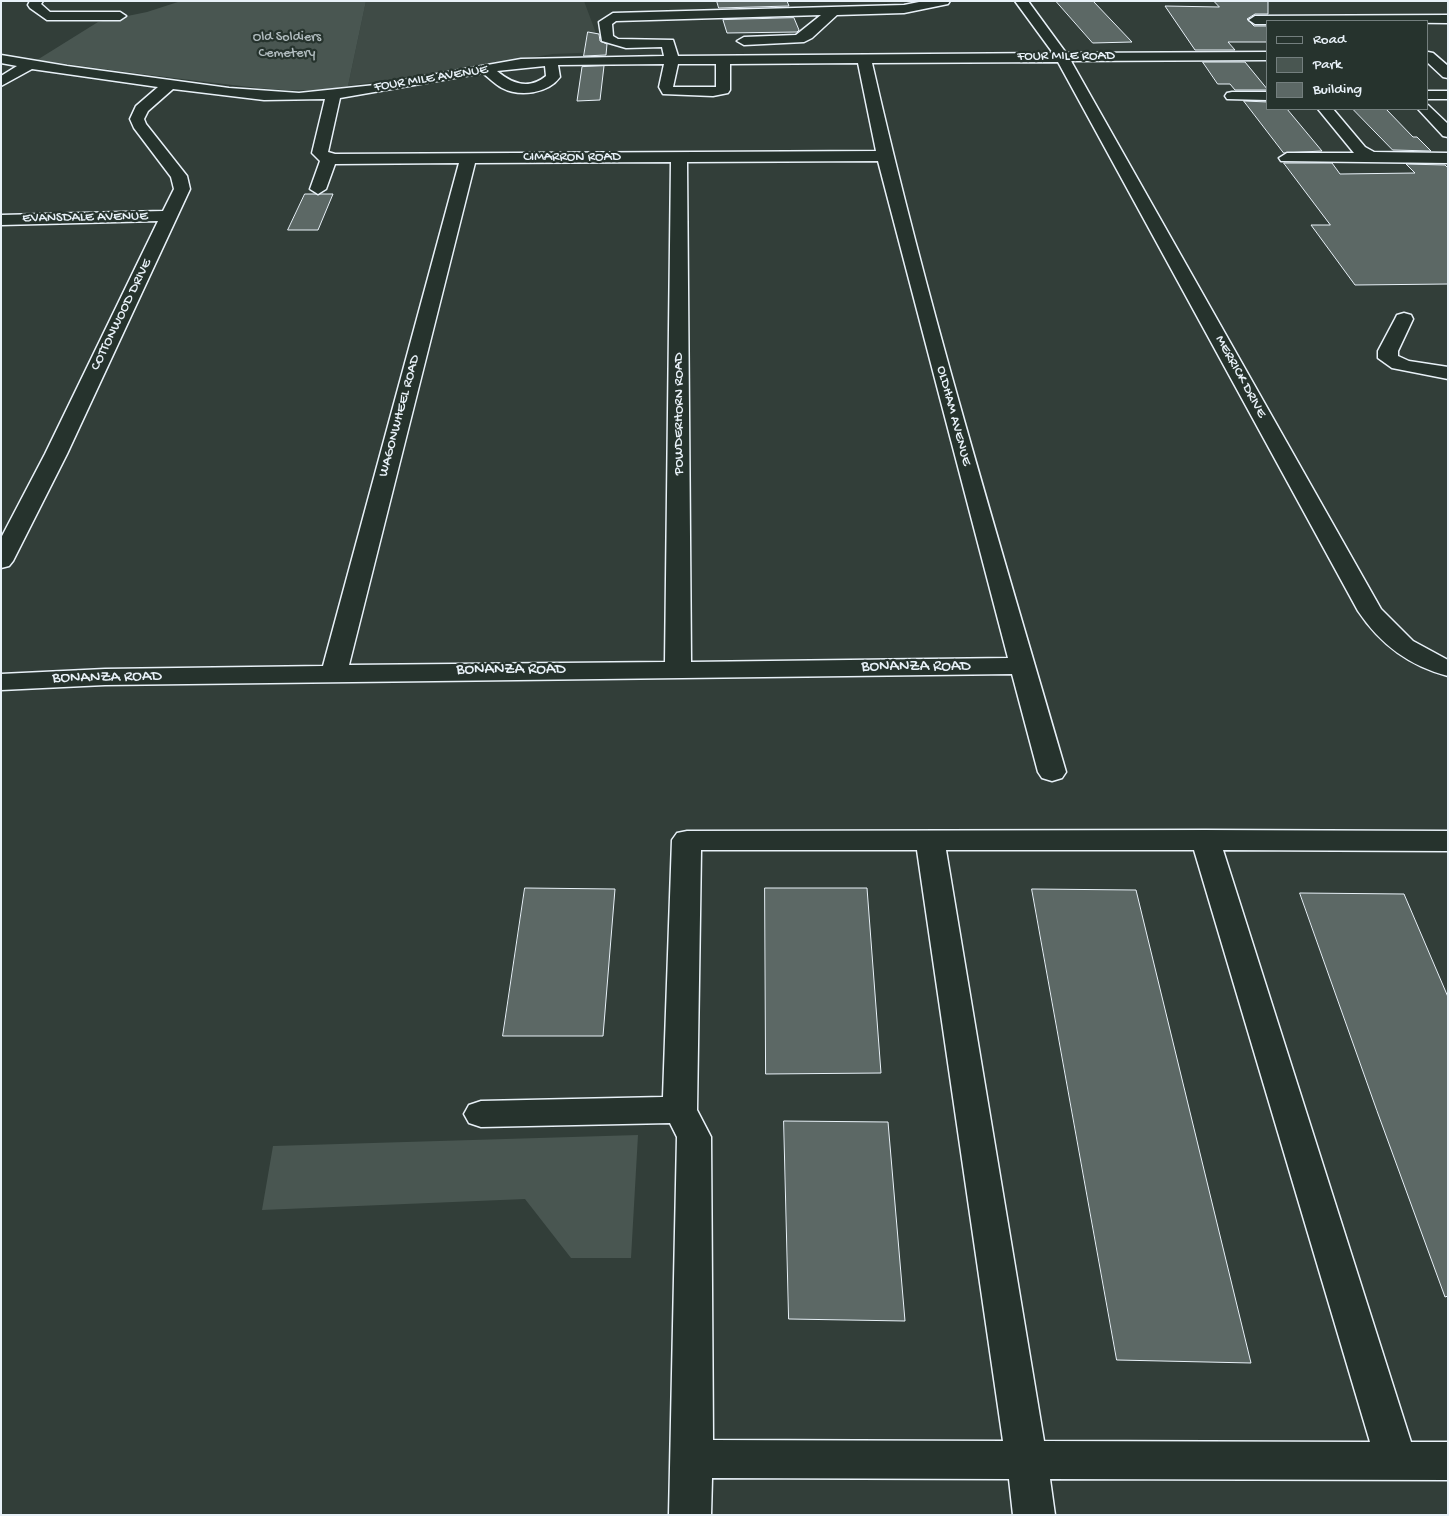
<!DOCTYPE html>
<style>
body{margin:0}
#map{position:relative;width:1449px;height:1516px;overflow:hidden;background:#323e39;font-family:"Gochi Hand",sans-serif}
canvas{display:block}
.frame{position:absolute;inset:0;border:2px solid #e8f1f8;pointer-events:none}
.legend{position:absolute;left:1266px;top:20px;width:162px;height:90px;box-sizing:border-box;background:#26332d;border:1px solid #747f7e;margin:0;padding:6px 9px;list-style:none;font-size:15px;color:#e8f1f8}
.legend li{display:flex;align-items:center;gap:10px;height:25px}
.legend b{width:25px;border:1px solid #747f7e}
</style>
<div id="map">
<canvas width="1449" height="1516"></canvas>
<div class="frame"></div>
<ul class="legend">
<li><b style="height:6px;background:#26332d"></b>Road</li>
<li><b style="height:14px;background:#495651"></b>Park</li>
<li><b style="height:14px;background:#5c6865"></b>Building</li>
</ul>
</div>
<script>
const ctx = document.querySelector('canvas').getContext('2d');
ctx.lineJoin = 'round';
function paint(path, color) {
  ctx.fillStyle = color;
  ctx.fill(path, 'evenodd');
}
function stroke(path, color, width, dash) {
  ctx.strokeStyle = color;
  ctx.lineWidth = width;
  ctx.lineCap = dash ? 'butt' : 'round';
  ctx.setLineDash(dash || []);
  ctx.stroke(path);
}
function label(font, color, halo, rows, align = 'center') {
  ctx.font = font + ' "Gochi Hand",sans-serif';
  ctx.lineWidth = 4.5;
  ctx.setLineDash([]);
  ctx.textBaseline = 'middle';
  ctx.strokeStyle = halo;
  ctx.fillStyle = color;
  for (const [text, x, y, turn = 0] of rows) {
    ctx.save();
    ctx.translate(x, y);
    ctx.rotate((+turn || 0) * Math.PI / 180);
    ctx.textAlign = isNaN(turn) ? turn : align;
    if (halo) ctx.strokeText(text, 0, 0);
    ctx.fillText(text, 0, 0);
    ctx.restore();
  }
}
paint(new Path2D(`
 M366 1H584L603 52 553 54 348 86Z`), '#3f4b46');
paint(new Path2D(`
 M181 1H366L348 86C304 95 260 88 215 83 155 76 96 68 37 60L98 22 147 12Z
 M638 1135 631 1258H571L525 1199 262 1210 273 1146Z`), '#495651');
const building = new Path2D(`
 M717 1H787L789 6 719 8Z
 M1056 1H1093L1132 42 1093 43Z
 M1214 1H1268V14H1255L1247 19 1254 26H1268V42H1228L1235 50H1195L1165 6 1219 7Z
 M794 18 799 30 797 32 727 33 723 20Z
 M588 32 599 34 600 41 607 44 606 55 584 56Z
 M1203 62H1245L1268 90H1235L1230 84H1218Z
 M604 66 600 100 577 101 582 67Z
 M1244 101 1268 102V109H1287L1322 151 1284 153Z
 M1353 109H1386L1413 137H1417L1431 151 1393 150Z
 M1284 163H1332L1340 174 1415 173 1406 164 1445 165 1448 168V284L1355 285 1311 225H1330Z
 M305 194H333L318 230H288Z
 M525 888 615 889 603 1036H503Z
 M765 888H867L881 1073 766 1074Z
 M1032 889 1136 890 1251 1363 1117 1360Z
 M1300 893 1404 894 1448 997V1296L1445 1297 1377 1111Z
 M784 1121 888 1122 905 1321 789 1319Z`);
paint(building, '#5c6865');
stroke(building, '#e8f1f8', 1);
const minor = new Path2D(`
 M30 1H43L41 4 50 12H120L126 16 120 20H47L30 8 28 5Z
 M924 1H950L948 4 904 13 837 15 812 38 804 42 744 45 737 41 744 37 796 35 821 15 616 21 612 24 613 36 618 39 673 40 678 56 1053 53 1015 1H1028L1066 53 1268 52V60L1071 61 1381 609 1413 641 1448 660V676C1409 666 1380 644 1358 611L1058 62 872 63C926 302 998 537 1066 772L1062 778 1052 781 1042 778 1038 772 1012 674 105 685 1 690V674L105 669 323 666 459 163 335 164 326 189 318 194 310 189 320 161 312 153 325 99 264 100 173 89 148 111 144 119 146 124 187 176 190 189 67 454 13 561 9 566 1 568V538L45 454 158 221 1 225V215L163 211 174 189 171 177 134 128 130 119 136 106 158 87 32 69 1 86V76L17 66 1 63V55L67 66 229 88 299 93 375 85 521 59 664 56 662 47 626 48 602 41 599 22 613 13 904 5ZM858 63 876 151 335 154 328 152 340 98 483 73C489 78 495 84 502 88 519 97 548 94 560 77L558 65 664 64 659 87 663 94 713 96 728 93 730 90V64ZM678 64H716V87H673ZM545 66 546 76C529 90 512 84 497 71ZM878 161 1008 658 691 662 687 162ZM671 162 665 662 349 665 475 163Z
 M1448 15V23L1268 21V24H1255L1249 20 1255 16Z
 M1428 52 1433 53 1448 66V78L1443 77 1428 63Z
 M1428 91H1448V99H1428Z
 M1232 92H1268V100L1227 99 1225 96 1227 93Z
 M1428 105 1448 124V137L1443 136 1418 109H1428Z
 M1318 109H1333L1365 147 1374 152 1448 153V163L1281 161 1279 158 1287 153H1354Z
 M1404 313 1411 315 1413 319 1398 351V356L1409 361 1448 367V379L1392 368 1378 358V351L1395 319 1397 315Z
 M1205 830 1448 831V851L1223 850 1411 1442H1448V1480L1050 1479 1055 1515H1013L1009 1479 712 1478 711 1515H669L677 1137 670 1123 481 1127 469 1123 464 1114 469 1105 481 1101 663 1097 672 840 677 833 687 831ZM701 850H917L1003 1441 713 1440 711 1137 697 1110ZM946 850H1194L1370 1442 1044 1441Z`);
stroke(minor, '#e8f1f8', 3);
paint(minor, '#26332d');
label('14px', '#b0bbbe', '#26332d', [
 ["Old Soldiers",287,38],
 ["Cemetery",287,54]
]);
label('14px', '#e8f1f8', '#26332d', [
 ["FOUR MILE ROAD",1066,57],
 ["FOUR MILE AVENUE",431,79,-9],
 ["CIMARRON ROAD",572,158],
 ["EVANSDALE AVENUE",85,218,-1],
 ["COTTONWOOD DRIVE",122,315,-64],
 ["MERRICK DRIVE",1240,377,61],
 ["POWDERHORN ROAD",680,414,-90],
 ["WAGONWHEEL ROAD",400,416,-75],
 ["OLDHAM AVENUE",953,416,75]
]);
label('16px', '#e8f1f8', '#26332d', [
 ["BONANZA ROAD",916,668],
 ["BONANZA ROAD",511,671],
 ["BONANZA ROAD",107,678,-1]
]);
</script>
